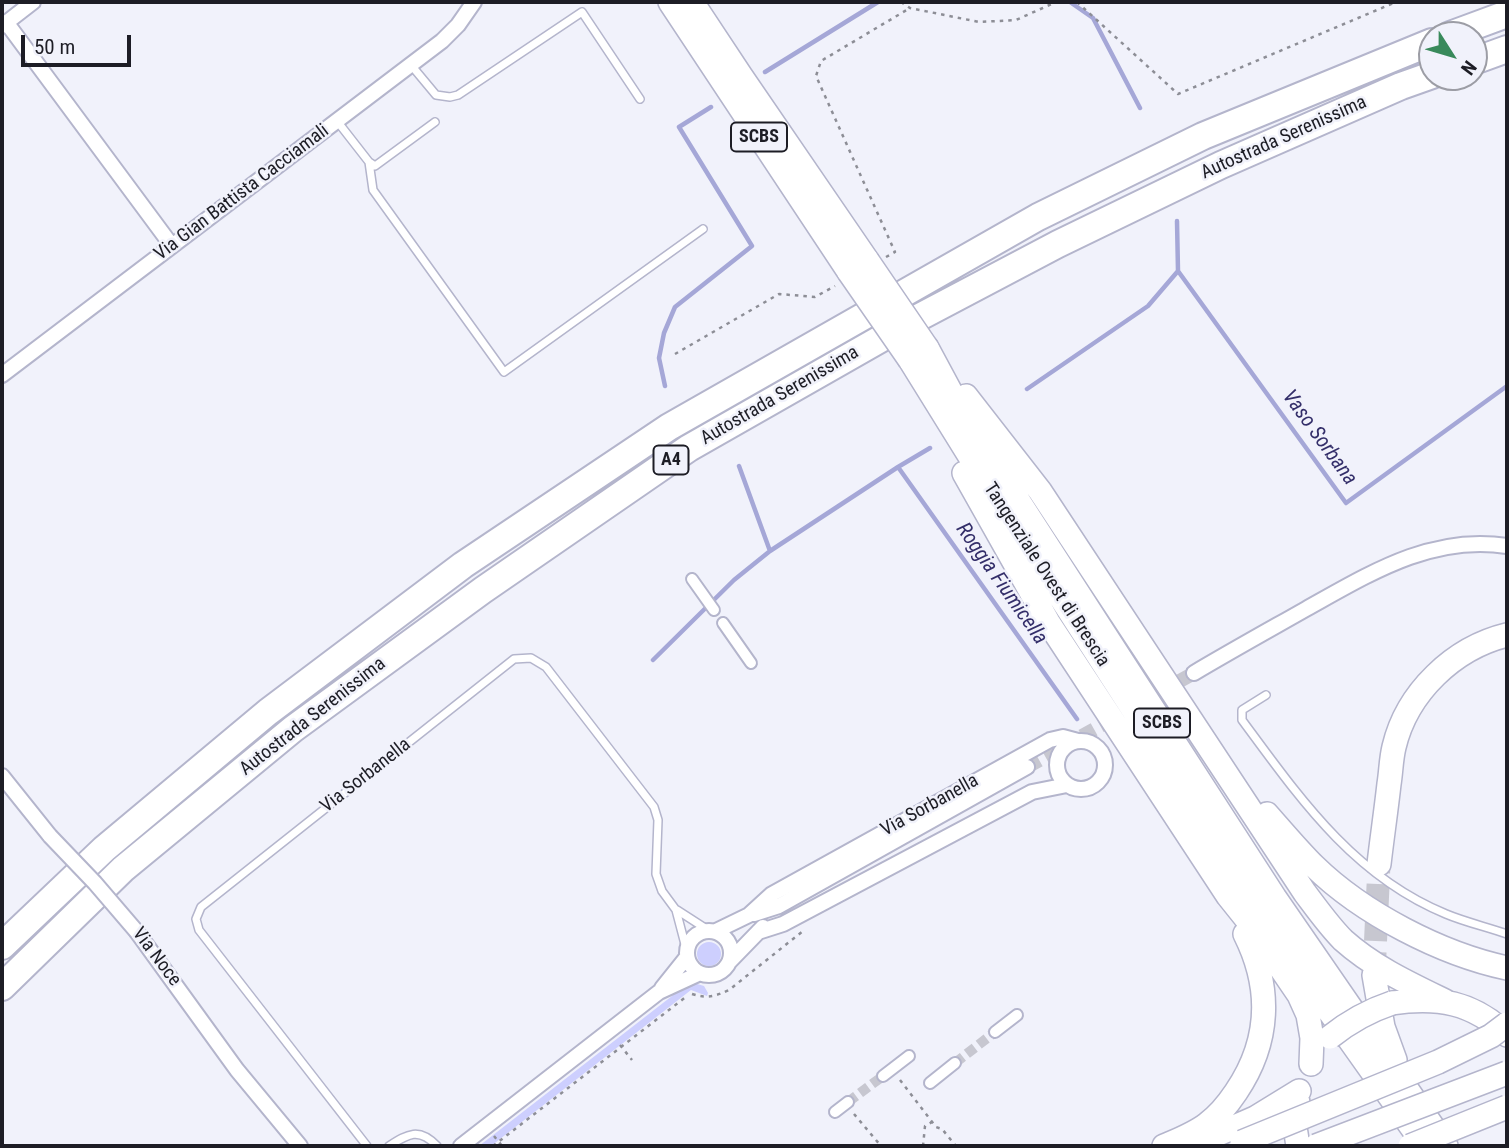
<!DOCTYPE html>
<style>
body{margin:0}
#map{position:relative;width:1509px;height:1148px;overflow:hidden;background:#f1f2fb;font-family:"Roboto Condensed",sans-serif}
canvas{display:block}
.frame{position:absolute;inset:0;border:4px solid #1d1d25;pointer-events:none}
.north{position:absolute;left:1418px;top:21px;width:70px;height:70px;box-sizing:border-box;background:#f1f2fb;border:2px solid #9c9da5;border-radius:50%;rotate:127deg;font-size:19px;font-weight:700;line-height:28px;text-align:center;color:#1d1d25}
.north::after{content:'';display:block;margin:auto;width:24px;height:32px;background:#398a5b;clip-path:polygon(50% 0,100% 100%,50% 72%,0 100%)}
.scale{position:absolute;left:21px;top:35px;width:110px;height:32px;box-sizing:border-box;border:4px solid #1d1d25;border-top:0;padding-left:9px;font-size:21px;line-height:24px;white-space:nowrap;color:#1d1d25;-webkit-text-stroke:5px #f1f2fb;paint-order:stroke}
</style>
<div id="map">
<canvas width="1509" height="1148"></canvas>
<div class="frame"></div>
<div class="north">N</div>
<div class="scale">50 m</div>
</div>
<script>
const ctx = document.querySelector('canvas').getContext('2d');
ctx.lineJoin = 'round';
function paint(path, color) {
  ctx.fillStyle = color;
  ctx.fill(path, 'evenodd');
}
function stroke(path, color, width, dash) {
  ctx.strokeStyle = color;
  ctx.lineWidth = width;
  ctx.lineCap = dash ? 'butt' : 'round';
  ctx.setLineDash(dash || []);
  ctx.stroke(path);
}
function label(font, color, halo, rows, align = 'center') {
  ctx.font = font + ' "Roboto Condensed",sans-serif';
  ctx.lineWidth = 5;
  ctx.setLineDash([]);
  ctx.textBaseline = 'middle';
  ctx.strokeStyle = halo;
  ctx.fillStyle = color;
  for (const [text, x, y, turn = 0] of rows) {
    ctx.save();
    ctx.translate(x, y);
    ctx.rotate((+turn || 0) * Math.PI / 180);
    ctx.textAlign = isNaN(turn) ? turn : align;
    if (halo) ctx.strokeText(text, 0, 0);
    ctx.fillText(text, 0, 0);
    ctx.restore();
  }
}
paint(new Path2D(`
 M697 954a12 12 0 1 1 24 0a12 12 0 1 1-24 0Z
 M694 983 704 986 708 993 707 996 691 990 491 1146H479L681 989Z`), '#cdcffe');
stroke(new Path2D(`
 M1070 2 1093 18 1140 108
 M765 72 878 2
 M1177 221 1178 271 1346 503 1507 386
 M665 386 659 358 664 333 675 307 752 246 679 127 711 107
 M1027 389 1148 306 1178 271
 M930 448 898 467 1077 719
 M770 551 898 467
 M653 660 734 580 770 551 739 466`), '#a5a7d7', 4.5);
stroke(new Path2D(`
 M955 1063 995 1032
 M848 1102 883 1076`), '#c7c7d0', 10, [10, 5]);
stroke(new Path2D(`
 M1140 703 1194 673
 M1027 767 1116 717`), '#c7c7d0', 14, [14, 7]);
stroke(new Path2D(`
 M1374 975 1379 864`), '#c7c7d0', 23, [23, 11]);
const service = new Path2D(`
 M411 65 436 95 450 97 458 95 582 12 640 99
 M337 121 369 162 373 190 504 372 703 229
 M369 162 375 166 435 122
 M1266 695 1242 710V720C1299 797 1353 876 1446 914 1465 922 1487 927 1507 934
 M677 910 708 930
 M367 1146 199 930 196 919 201 907 514 659 531 658 546 667 654 807 658 820 656 874 662 891 676 910 686 948
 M389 1146C408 1134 419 1127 437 1146`);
const pedestrian = new Path2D(`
 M692 579 714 610
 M723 623 751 663
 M995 1032 1017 1015
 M883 1076 909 1056
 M930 1083 955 1063
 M835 1112 848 1102`);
const minor = new Path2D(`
 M6 22 172 246
 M2 26 33 2
 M2 375 442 41 458 25 474 2
 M1194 673C1231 651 1269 630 1306 609 1369 574 1432 534 1507 546
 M1057 765a24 24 0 1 1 48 0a24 24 0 1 1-48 0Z
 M2 776 50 836
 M754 914 779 906 1027 767
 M687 953a22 22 0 1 1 44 0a22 22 0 1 1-44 0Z
 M716 931 749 915 772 894 1050 740 1063 737 1078 741
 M137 932 237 1070 300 1146
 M758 932 783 924 1032 792 1067 785
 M730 961 763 927
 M662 988 686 958
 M461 1146 659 992 698 974`);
const trunk = new Path2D(`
 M670 2 849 272
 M692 2 741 76 867 260
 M927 348 963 415 1275 898 1446 1146
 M910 360 982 476 1315 991 1425 1146
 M966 396 1040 491 1305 893C1317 909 1329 926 1343 940 1373 967 1410 984 1445 1001
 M964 473 1048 622 1228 896 1252 926 1299 995 1308 1015 1312 1038 1311 1064
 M1267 814C1282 831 1297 849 1314 866 1362 913 1441 954 1507 968
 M1379 864C1382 838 1386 811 1389 784 1391 772 1391 759 1394 747 1407 692 1454 648 1507 635
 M1374 975 1383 1027 1395 1060
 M1392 1003C1437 996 1473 1002 1507 1035
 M1193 1145 1255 1118 1299 1091
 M1164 1146C1178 1140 1194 1134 1207 1124 1218 1116 1228 1104 1236 1092 1270 1042 1272 988 1245 934
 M1298 1146 1295 1127 1298 1102`);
const motorway = new Path2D(`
 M1450 35 1507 14
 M1474 61 1507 49
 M2 946 104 849 268 712 463 565 669 427 1038 217 1203 136 1432 42
 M2 987 123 869 293 729 483 590 689 448 912 321 1058 244 1221 165 1401 86 1432 75`);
stroke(service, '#b4b5cc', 10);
stroke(pedestrian, '#b4b5cc', 14);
stroke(minor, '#b4b5cc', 18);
stroke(trunk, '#b4b5cc', 26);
stroke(motorway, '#b4b5cc', 30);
stroke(new Path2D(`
 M901 2 910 8 979 22 1016 20 1056 2
 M1077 2 1178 94 1396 2
 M886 257 895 252 816 76 821 61 910 8
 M675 354 779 294 815 297 835 286
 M692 994C707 999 716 996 729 990L803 931
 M620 1045 632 1060
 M900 1080 936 1127 942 1129 956 1146
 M854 1114 881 1146
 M494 1136 502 1146
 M493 1146 687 996
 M923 1146 925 1126 932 1122`), '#8d8e96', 2.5, [3.5, 5]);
stroke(service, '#fff', 7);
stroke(pedestrian, '#fff', 10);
stroke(minor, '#fff', 14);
stroke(trunk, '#fff', 23);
stroke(motorway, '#fff', 26);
const minorBridge = new Path2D(`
 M50 836 95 883 137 932`);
const trunkBridge = new Path2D(`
 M867 260 927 348
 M849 272 910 360
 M1330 1037C1350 1021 1368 1011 1392 1003
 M1242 1142 1438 1062 1491 1036 1507 1024
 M1316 1146 1507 1073
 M1410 1146 1507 1107`);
stroke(minorBridge, '#b4b5cc', 18, []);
stroke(trunkBridge, '#b4b5cc', 26, []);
stroke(minorBridge, '#fff', 14);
stroke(trunkBridge, '#fff', 23);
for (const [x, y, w] of [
 [759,137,56],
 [671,460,35],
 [1162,723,56]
]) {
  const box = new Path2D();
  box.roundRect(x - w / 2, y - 14.5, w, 29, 5);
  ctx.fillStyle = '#f1f2fb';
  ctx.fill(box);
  stroke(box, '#1d1d25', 2);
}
label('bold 18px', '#1d1d25', null, [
 ["SCBS",759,137],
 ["A4",671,460],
 ["SCBS",1162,723]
]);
label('19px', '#1d1d25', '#f1f2fb', [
 ["Autostrada Serenissima",1284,138,-24],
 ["Via Gian Battista Cacciamali",242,193,-37],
 ["Autostrada Serenissima",780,396,-30],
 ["Tangenziale Ovest di Brescia",1046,575,57],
 ["Autostrada Serenissima",313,717,-38],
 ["Via Sorbanella",366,776,-38],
 ["Via Sorbanella",930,806,-29],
 ["Via Noce",156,957,53]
]);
label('italic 21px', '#342f6a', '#f1f2fb', [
 ["Vaso Sorbana",1319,438,54],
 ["Roggia Fiumicella",1001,584,55]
]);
</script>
